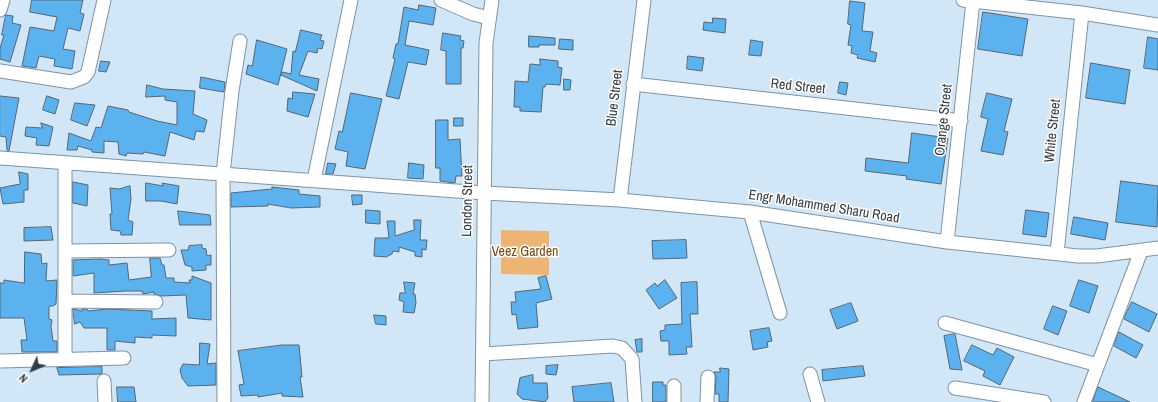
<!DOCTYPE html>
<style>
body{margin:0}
#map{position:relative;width:1158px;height:402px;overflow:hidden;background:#d1e6f7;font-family:"Archivo Narrow",sans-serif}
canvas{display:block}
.north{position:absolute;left:12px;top:350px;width:40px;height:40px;-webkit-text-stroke:3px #fff;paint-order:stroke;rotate:226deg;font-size:11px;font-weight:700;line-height:16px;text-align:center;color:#353d44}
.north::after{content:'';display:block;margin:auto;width:14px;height:18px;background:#353d44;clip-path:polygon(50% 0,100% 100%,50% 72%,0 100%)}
</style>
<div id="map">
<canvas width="1158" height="402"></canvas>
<div class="north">N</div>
</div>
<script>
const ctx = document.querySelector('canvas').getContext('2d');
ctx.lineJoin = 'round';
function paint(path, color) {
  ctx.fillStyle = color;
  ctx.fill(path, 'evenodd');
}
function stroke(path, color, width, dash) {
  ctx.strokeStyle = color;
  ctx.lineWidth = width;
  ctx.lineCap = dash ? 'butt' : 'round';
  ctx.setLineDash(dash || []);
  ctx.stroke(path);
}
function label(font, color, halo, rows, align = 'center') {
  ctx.font = font + ' "Archivo Narrow",sans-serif';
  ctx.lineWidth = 3;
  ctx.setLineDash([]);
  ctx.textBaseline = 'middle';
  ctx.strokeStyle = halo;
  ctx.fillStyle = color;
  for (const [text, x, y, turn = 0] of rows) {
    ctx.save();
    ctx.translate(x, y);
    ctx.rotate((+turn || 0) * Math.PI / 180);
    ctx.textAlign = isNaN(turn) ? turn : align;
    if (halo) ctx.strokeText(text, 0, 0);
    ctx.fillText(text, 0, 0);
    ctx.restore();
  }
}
paint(new Path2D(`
 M501 230 549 231V275L501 274Z`), '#eeb474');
const building = new Path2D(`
 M32 0H83L80 13 84 14 80 31 68 28 63 49 75 51 72 69 54 66 55 59 39 56 36 68 22 66 30 27 54 31 57 17 30 12Z
 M850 1 865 3 862 31 873 32 870 51 877 53 875 62 857 58 858 55 851 53 852 46 848 45 851 25 848 24Z
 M419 5 436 8 433 25 409 21 405 45 429 50 426 65 408 62 399 99 386 96 395 59 393 58 396 44H398L404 7 418 10Z
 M983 12 1028 19 1022 56 978 49Z
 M6 15 13 16 12 23 21 25 10 62 0 59V48L4 35H2Z
 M713 18 726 19 725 33 703 30 704 22 712 23Z
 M301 30 322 35 320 40 324 41 322 49 318 48 317 53 308 51 299 75 319 79 317 91 281 75 282 72 291 74 293 51 295 52Z
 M443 33 461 36 460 40 464 41 463 48H461V84H446V51L441 50Z
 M529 36 555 38V45H539V47H529Z
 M1148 37 1158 39V70L1144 68Z
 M560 39 573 40V50L559 49Z
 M257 40 287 49 278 85 246 74 248 65 252 66Z
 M751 40 763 42 761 56 749 55Z
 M688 56 704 58 702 71 687 69Z
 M540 59 558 61V67L562 68 560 85 546 84 545 87H543L541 112 520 111V107H514L515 81 528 82 530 64 540 65Z
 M101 61 110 62 106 72 99 71Z
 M1091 63 1130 70 1125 104 1086 98Z
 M201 77 225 82 224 92 200 88Z
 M564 79 571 80 570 90H564Z
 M840 82 848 83 846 95 838 93Z
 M147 85 163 89 195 91 193 114 207 120 204 132 196 131 194 140 170 132 165 156 144 152 143 154 127 153 126 156 119 154 118 142 104 141V153L92 152V150L78 146 77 150H67L69 133 91 141 96 127 101 128 108 106 128 110 129 112 157 121 177 125V102L165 100V96L146 97Z
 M293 92 315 94 308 117 287 111 288 98 292 99Z
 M351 93 382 99 365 169 346 166 348 152 335 149 339 131 342 132Z
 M987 93 1012 99 1004 131 1008 132 1003 155 981 151 988 119 981 117Z
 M0 96 19 98 9 151 7 150 6 137 0 136Z
 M47 96 59 100 55 114 43 110Z
 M75 103 95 105 87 126 71 120Z
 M454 118H463V126H454Z
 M436 120H448V140L460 139 462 176H456L455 183 440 181V168H436Z
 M41 123 53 127 49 146 36 145 37 138 25 136 26 127 42 128Z
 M912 133 948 138 941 184 906 179 907 176 865 171 866 158 908 163Z
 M328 163 336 164 333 174H326Z
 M409 163 424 165 423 179 408 178Z
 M19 172 28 174V190H24V202L3 204 0 188 20 184Z
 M1121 181 1158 186 1157 227 1116 222Z
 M73 182 88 185 87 206 73 203Z
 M146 183 163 186 162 183 179 186 177 204 161 201H146Z
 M130 186 131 199 128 220 133 222 132 235H121L120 231 111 230 110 214H112L110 188 119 189Z
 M272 187 299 190V194L320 196V207L291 208 268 204V206L231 207V193L272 189Z
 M352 195H362V204L353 205Z
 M366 210 380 211V224L366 223Z
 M1026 210 1049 213 1046 237 1023 234Z
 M178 211 210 215 211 225H180Z
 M1074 217 1108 223 1105 240 1071 234Z
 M414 220H421L420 240H427L426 250 422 249V257L415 256V252L399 247V252L393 251 392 254 386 257 374 256 375 238H389L387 221H395V236L414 230Z
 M51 227 53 240 24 241V228Z
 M686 240 687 258 653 259 652 241Z
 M202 245V248L206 249 207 256 211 255V265H206V270L192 271V267L185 265 181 250H188L189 246Z
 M25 252 41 254 42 264 47 263 46 281 57 280 56 304 53 306H49V319L52 320 51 326 53 341H57V352H22L21 340H27L24 318H0V283H4V280L24 283Z
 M150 258H160L162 265H164L166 278H174V282L190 283 189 280H192V276L211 283V320L188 318 186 295 161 296 154 294V292L143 294 142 291H125L94 293V273L73 276V260L100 259 109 260V265L127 263 129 280 151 277Z
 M546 276 552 299 536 303 538 327 518 329 516 314 512 315 511 302H516L515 292 541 289 538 278Z
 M665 280 677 298 659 309 646 290 655 283 657 286Z
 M1079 280 1098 286 1089 313 1070 306Z
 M404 282 415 283 413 294H415L416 303 414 313 403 312 404 302 399 300 400 293H405Z
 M697 282 698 314H690L692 347H686L687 354 669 355V341H661L660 331 665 330V325L682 324 681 283Z
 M1132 302 1157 314 1149 332 1124 319Z
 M851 303 858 321 837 329 830 310Z
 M1053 306 1067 311 1058 335 1044 329Z
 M73 309 82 311V309H87L88 311 107 309 152 311V319L176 318V336L152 335V338L135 337V343L115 341V350H107V328H84L80 322 75 324Z
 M374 315 386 316V325L376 324Z
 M769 328 772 341 767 342 768 347 753 350 750 331Z
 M1119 332 1143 345 1136 358 1114 346Z
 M955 334 962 370 950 369 944 336Z
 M642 339V352H637L635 340Z
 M200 343 210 344 207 364 216 363V385L188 386 182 378 180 370 183 364 199 365Z
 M282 345H299L302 377H300L303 397 282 396V393L258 397V395L241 396 239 385 244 384 238 351Z
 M972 345 993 355 997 348 1014 357 1000 385 983 376 985 371 964 361Z
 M558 365 556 375 546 374V366Z
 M863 366 865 376 823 381 822 370Z
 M102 367V374H100L59 375 57 368Z
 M720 368 729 369 728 402H719V394H715L716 377 714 372H720Z
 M533 375V383H547L548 398 545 402 522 399 517 394 520 378Z
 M653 382H663V385H666V402H653Z
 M611 383 614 402H574L572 387Z
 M117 387H134L136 402H118Z
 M1098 387 1130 402H1093Z`);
paint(building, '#5cb2ef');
stroke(building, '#546674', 1);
const minor = new Path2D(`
 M441 0 473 14 489 18
 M963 0 1082 13 1158 25
 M0 10 3 0
 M0 71 71 82 84 77 88 72 104 0
 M633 84 961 121
 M0 158 484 193 620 200 750 212 947 242 1078 256H1097L1158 248
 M314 180 351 0
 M620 200 644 0
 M750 212 780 313
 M947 242 973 1
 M65 251 169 250
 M1057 253 1082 13
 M66 301 156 302
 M945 323 1098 365
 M483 354 613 346 622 348 632 359 635 402
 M65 358V163
 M0 361 124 358
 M810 374 818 402
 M104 381 105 402
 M955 388 1044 402
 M224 402 223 174 232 91 240 41
 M482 402 486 43 492 0
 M674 402V386
 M707 402 708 377
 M1084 402 1141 251`);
stroke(minor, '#7f93a2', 15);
stroke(minor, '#fff', 13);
label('14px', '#353d44', '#fff', [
 ["Red Street",798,87,6],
 ["Blue Street",615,98,-83],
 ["Orange Street",944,120,-84],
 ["White Street",1053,131,-84],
 ["London Street",468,201,-89],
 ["Engr Mohammed Sharu Road",824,207,9]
]);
label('14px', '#784d13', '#fff', [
 ["Veez Garden",525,252]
]);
</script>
